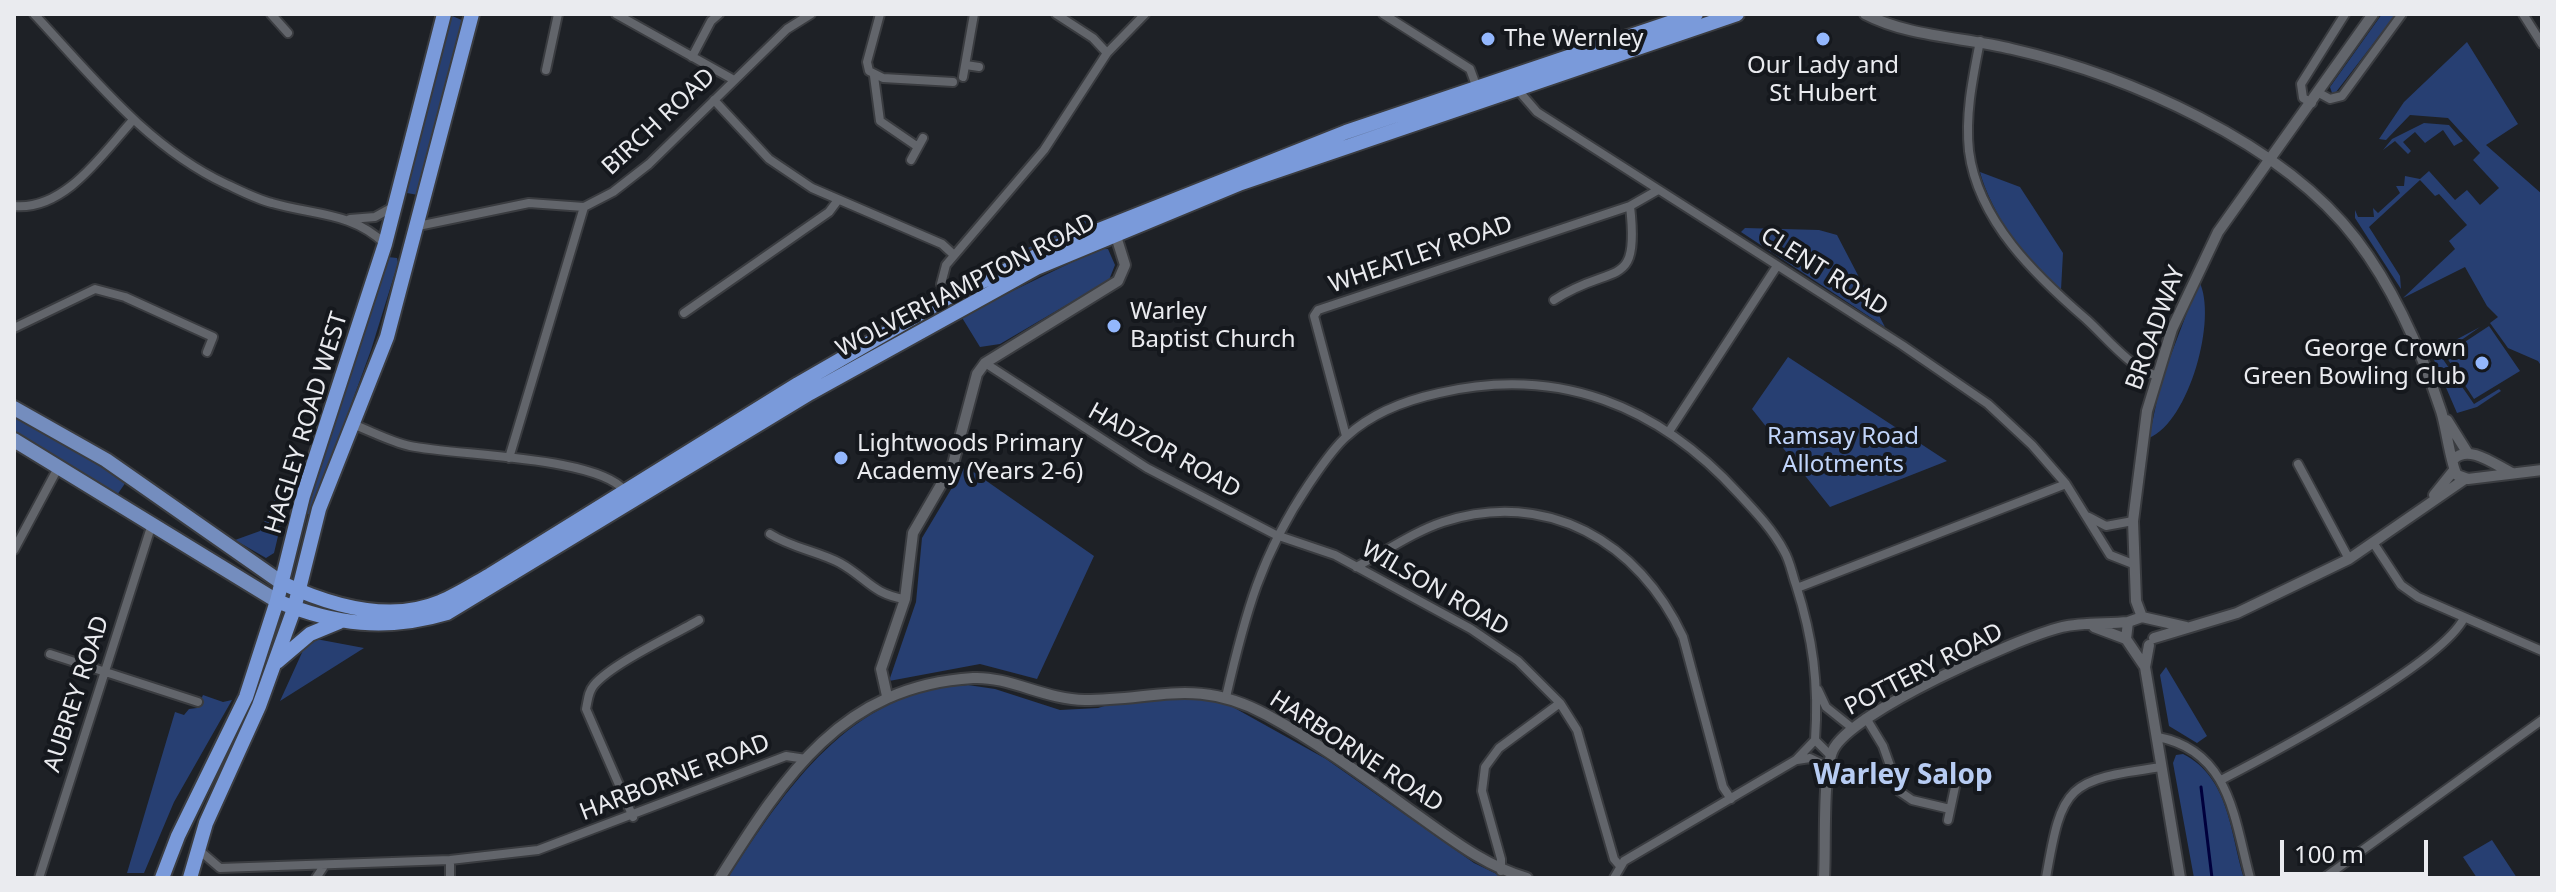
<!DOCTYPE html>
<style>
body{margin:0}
#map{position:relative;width:2556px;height:892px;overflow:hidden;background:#1e2126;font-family:"Noto Sans",sans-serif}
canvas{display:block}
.frame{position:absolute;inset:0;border:16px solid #eaebef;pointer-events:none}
.scale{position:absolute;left:2280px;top:840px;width:148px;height:36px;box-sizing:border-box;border:4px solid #eaebef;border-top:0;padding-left:10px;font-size:24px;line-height:28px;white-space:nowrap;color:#eaebef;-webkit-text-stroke:6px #15181d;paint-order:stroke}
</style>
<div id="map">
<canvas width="2556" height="892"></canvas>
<div class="frame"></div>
<div class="scale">100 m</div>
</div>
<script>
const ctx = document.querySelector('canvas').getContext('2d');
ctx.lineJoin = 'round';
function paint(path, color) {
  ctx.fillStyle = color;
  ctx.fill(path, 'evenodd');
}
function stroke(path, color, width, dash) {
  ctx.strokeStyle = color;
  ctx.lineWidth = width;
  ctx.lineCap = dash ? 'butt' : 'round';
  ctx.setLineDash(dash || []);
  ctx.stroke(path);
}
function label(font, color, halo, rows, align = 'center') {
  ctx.font = font + ' "Noto Sans",sans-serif';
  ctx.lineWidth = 8;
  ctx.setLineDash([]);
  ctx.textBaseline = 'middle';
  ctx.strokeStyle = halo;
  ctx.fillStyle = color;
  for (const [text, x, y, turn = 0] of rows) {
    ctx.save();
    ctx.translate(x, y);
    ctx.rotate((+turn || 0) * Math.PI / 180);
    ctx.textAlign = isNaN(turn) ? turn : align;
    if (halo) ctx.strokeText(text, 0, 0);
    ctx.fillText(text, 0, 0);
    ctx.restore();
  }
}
paint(new Path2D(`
 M2382 14H2396L2333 96 2330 87Z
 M450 15 464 21 418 195 407 193 408 178Z
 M2467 42 2518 124 2486 145 2542 194V367L2538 361 2508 348 2490 323 2498 317 2487 306 2465 267 2403 298 2455 249 2449 241 2467 225 2439 194 2435 196 2420 180 2369 227 2400 276 2401 289 2355 218V210L2358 217H2374L2373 208 2378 213 2400 193 2396 186H2404L2405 176 2420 179 2429 171 2455 200 2467 190 2480 205 2499 188 2473 160 2480 153 2448 118 2410 115 2386 140 2379 139 2404 102Z
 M2424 123 2449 125 2463 141 2454 146 2443 130 2425 143 2415 132 2403 142 2411 151 2408 154 2395 141 2383 150 2392 139Z
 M1980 172 2020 187 2063 253 2061 290C2029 273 1989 207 1980 172Z
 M1086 220 1085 228 952 290 982 270Z
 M1745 228 1819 230 1837 235 1885 327 1741 232Z
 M1099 249H1108L1115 265 1109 280 1000 344 980 347 961 316Z
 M388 257 397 258 398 263 371 350 311 514H306Z
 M2199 281C2218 318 2189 422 2149 438L2161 381Z
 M2489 326 2520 371 2474 399 2445 355Z
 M2480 327 2440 355 2474 404 2499 389 2501 391 2477 407 2457 413 2431 353Z
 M1788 357 1947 461 1830 507 1752 409Z
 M14 414 126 482 117 495 14 434Z
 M965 466 1094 556 1037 679 980 664 889 681 916 602 922 538Z
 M280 488 288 494 274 553 266 558 235 540 260 531Z
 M316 639 364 648 280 701 305 646Z
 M2166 667 2207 736 2197 743 2169 726 2160 675Z
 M968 685 995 689 1060 710 1098 708 1117 702 1201 696 1222 701 1326 759 1474 863 1505 878H728C786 788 851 690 968 685Z
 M203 695 223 702 232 700 174 802 144 873H127L175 712 184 715 189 709 197 708Z
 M2183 754C2230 778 2230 833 2244 878H2194L2173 763 2176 755Z
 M2492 840 2517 878H2477L2463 857Z`), '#273f72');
stroke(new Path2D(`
 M2201 787 2212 878`), '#00003c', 3);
const minor = new Path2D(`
 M34 14C92 76 147 147 226 184 241 191 256 199 272 203 313 215 353 212 385 244
 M271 14 288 33
 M616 14 734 80
 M880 14 867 62 869 71 883 78 953 82
 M1056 14 1093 38 1107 53
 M1383 14 1470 69 1477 88
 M2523 14 2542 44
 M1980 41C1973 77 1965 114 1969 151 1978 221 2036 276 2086 319 2108 339 2128 366 2157 376
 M692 57 711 21 719 14
 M966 65 979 67
 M546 70 558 14
 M874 76 880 121 918 147
 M963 77 974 14
 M1518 90 1537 112 1902 345 1988 404 2032 445 2066 484 2110 555 2133 564
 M2319 93 2330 99 2342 96 2402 14
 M714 100 769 159 812 188 942 244 954 255
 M2312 103 2303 98 2301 84 2345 14
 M911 160 923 138
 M14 206C65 211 103 153 133 120
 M350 219 375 217 393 207
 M418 226 529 203 584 207 613 192 649 164 787 29 811 14
 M948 300 941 284 946 265 1044 150 1107 53 1145 14
 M1554 300C1613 261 1640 293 1630 206
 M684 313 829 212 838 200
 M14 328 95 289 125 297 213 337 207 352
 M985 363 1147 468 1276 535 1335 555 1471 629 1518 661 1560 703 1577 730 1614 859 1620 866
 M352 424C371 431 391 442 410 446 457 456 597 456 625 491
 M1670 430 1777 266
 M1346 436 1314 316 1318 310 1630 206 1658 190
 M509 458 584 207
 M2298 464 2349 559
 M2089 517 2106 526 2133 521
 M770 534C792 548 817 551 840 563 867 578 872 594 905 599
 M2374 544 2401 585 2418 597 2542 651
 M14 550 59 466
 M1356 567C1385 552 1413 532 1443 522 1547 488 1639 542 1683 637L1723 787 1731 799
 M1797 588 2066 484
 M50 654 198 702
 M1818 690 1826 707 1851 727
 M1226 697C1245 614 1261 555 1309 484 1320 468 1333 448 1347 436 1372 413 1407 400 1439 393 1559 365 1659 406 1739 494 1755 511 1773 530 1784 551 1790 561 1792 574 1796 585 1813 638 1819 684 1815 740L1831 756
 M1866 718 1883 746 1899 791 1912 800 1950 809
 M2158 737C2230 751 2234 818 2250 878
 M1797 760 1810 758 1829 767
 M2221 780C2273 753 2441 664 2464 618
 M633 817 586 709C588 700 588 692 594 685 613 663 672 636 699 620
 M1948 820 1955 787
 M199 850 220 868 450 860 538 850 786 756 806 759
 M450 860V878
 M1501 871V859L1482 791 1485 767 1499 748 1560 703
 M39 878 152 524
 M316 878 324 866
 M1614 878 1624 861 1796 760 1815 740
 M2046 878C2062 784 2067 780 2162 767
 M2324 878 2542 720`);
const tertiary = new Path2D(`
 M1865 14C1909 37 1963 37 2012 49 2127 75 2282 142 2356 239 2395 290 2421 350 2441 411 2446 426 2451 466 2457 475L2468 479 2542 470
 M2447 420 2467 452
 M2454 459C2469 444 2495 465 2512 473
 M2434 495 2454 470
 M2142 617 2136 601 2133 521 2147 411 2172 329 2218 232 2373 14
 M2094 627 2126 639
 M2154 638 2237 613 2349 559 2465 479
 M2149 645 2145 667 2180 878
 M2145 667 2126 639 2128 622 2142 617 2186 627
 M887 696 881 669 905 599 913 533 953 464 977 374 985 363 1118 281 1125 265 1115 233
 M720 878C784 777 841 686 973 678 1009 676 1046 700 1085 700 1157 700 1197 677 1267 715 1319 743 1366 778 1413 812 1450 838 1483 865 1527 878
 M1824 878C1826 848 1822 774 1833 750 1851 712 2017 638 2062 627 2082 622 2107 624 2128 622`);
const primary = new Path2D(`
 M14 408 106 460 282 583
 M14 440 277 601`);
const trunk = new Path2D(`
 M282 583C329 605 390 623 440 602 457 595 474 584 490 575L798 384 947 298 1051 249 1346 132 1696 14
 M277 601C335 625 387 631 447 613L810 393 1036 268 1241 183 1737 14
 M277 662 310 634 339 622
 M162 878 178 836 246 697 277 601 303 496 385 244 444 14
 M190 878 206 823 259 706 294 609 319 509 387 337 472 14`);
stroke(minor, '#3a3c40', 12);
stroke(tertiary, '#3a3c40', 14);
stroke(primary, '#3a3c40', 18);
stroke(trunk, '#3a3c40', 18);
stroke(minor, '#62656b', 8);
stroke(tertiary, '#62656b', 10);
stroke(primary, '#748dbe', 14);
stroke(trunk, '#7a9ada', 14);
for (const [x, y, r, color] of [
 [1488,39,8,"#93b7fd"],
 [1823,39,8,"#93b7fd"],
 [1114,326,8,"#93b7fd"],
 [2482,363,8,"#93b7fd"],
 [841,458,8,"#93b7fd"]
]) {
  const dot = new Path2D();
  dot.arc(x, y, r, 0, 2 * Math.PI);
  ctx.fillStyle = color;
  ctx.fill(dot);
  stroke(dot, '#15181d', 3);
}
label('24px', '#eaebef', '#15181d', [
 ["The Wernley",1504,39],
 ["Our Lady and",1823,66,"center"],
 ["St Hubert",1823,94,"center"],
 ["Warley",1130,312],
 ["Baptist Church",1130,340],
 ["George Crown",2466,349,"right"],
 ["Green Bowling Club",2466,377,"right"],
 ["Lightwoods Primary",857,444],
 ["Academy (Years 2-6)",857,472]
], 'left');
label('24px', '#eaebef', '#15181d', [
 ["BIRCH ROAD",659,122,-43],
 ["WHEATLEY ROAD",1421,255,-19],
 ["CLENT ROAD",1824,272,32],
 ["WOLVERHAMPTON ROAD",966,286,-27],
 ["BROADWAY",2156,328,-70],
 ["HAGLEY ROAD WEST",307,423,-73],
 ["HADZOR ROAD",1164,451,29],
 ["WILSON ROAD",1435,589,30],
 ["POTTERY ROAD",1924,670,-27],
 ["AUBREY ROAD",77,694,-72],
 ["HARBORNE ROAD",1356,752,33],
 ["HARBORNE ROAD",675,778,-21]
]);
label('24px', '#c1d5fb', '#15181d', [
 ["Ramsay Road",1843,437],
 ["Allotments",1843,465]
]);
label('bold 28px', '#b7ccf3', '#15181d', [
 ["Warley Salop",1903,776]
]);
</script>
